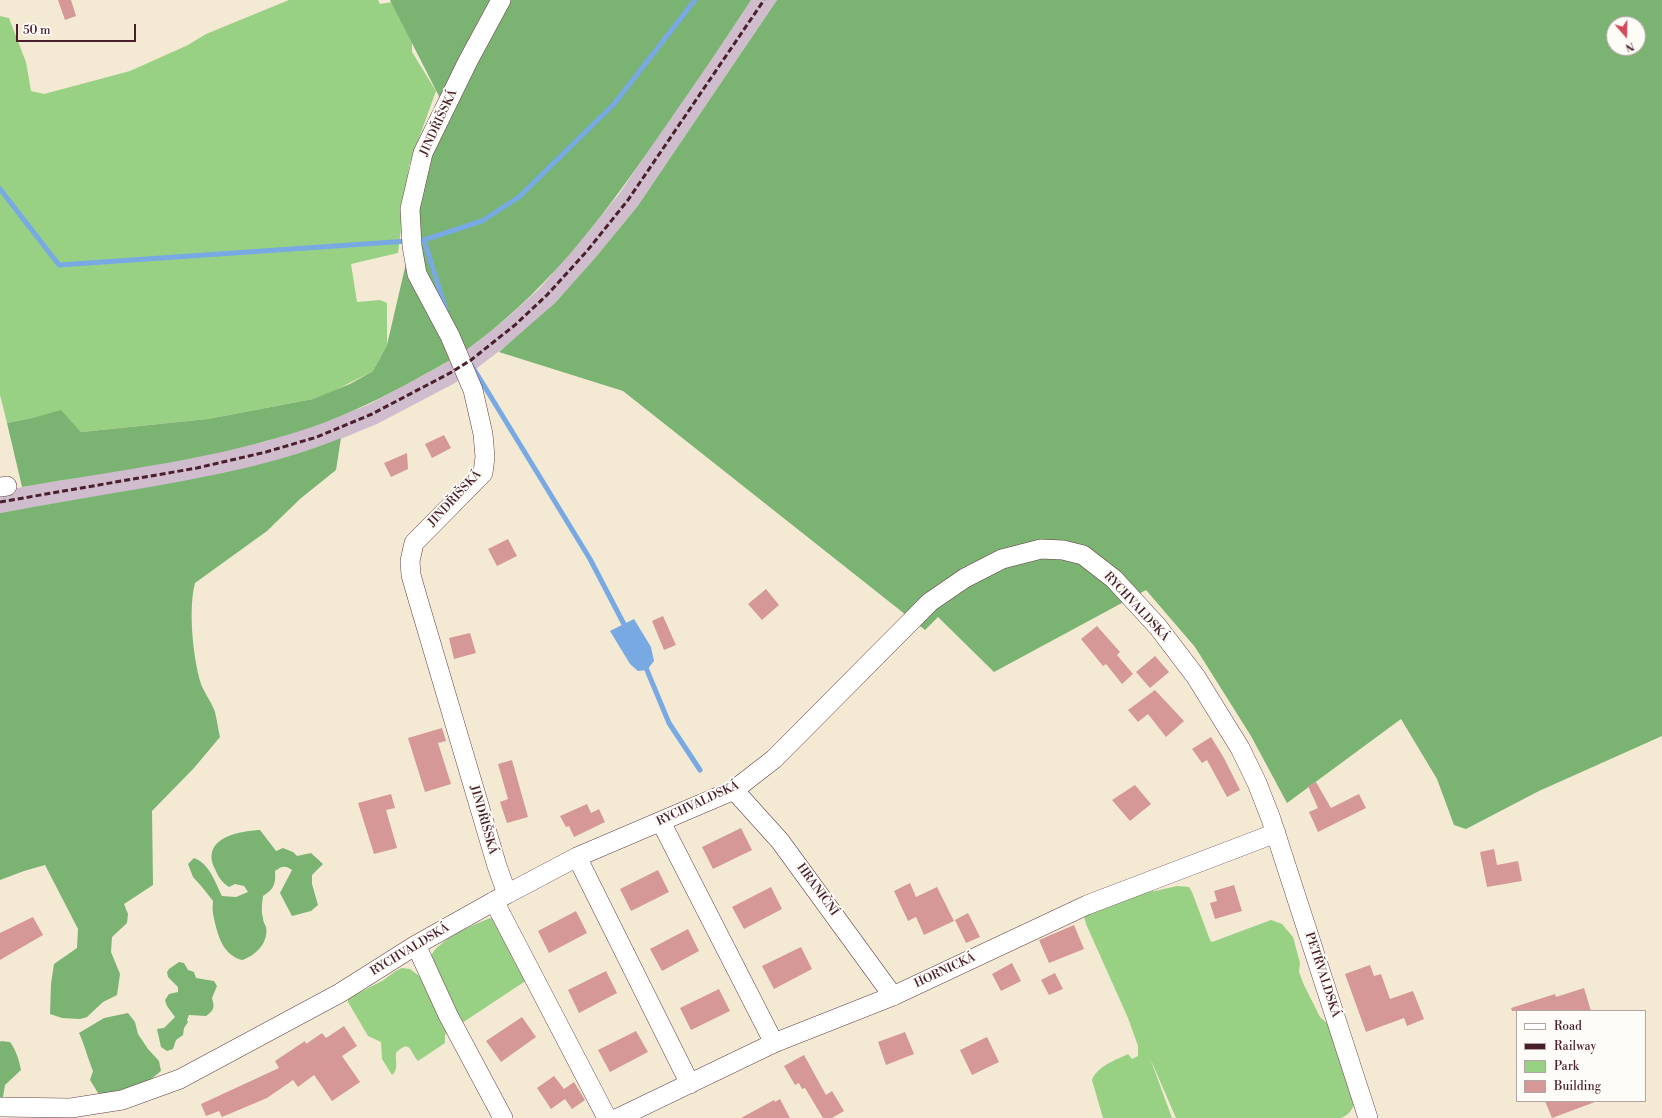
<!DOCTYPE html>
<meta charset="utf-8">
<style>
body{margin:0}
#map{position:relative;width:1662px;height:1118px;overflow:hidden;background:#f4ead4;font-family:"Libre Bodoni",serif}
canvas{display:block}
.legend{position:absolute;left:1516px;top:1010px;width:130px;height:92px;box-sizing:border-box;background:#fdfcf7;border:1px solid #b5a4a5;margin:0;padding:5px 7px;list-style:none;font-size:12px;color:#4a1f2b}
.legend li{display:flex;align-items:center;gap:8px;height:20px}
.legend b{width:20px;border:1px solid #b5a4a5}
.north{position:absolute;left:1606px;top:16px;width:40px;height:40px;box-sizing:border-box;background:#fdfcf7;border:1px solid #b5a4a5;border-radius:50%;rotate:160deg;font-size:11px;font-weight:700;line-height:16px;text-align:center;color:#4a1f2b}
.north::after{content:'';display:block;margin:auto;width:14px;height:18px;background:#d1495b;clip-path:polygon(50% 0,100% 100%,50% 72%,0 100%)}
.scale{position:absolute;left:16px;top:24px;width:120px;height:18px;box-sizing:border-box;border:2px solid #4a1f2b;border-top:0;padding-left:5px;font-size:12px;line-height:14px;white-space:nowrap;color:#4a1f2b;-webkit-text-stroke:3px #fdfcf7;paint-order:stroke}
</style>
<div id="map">
<canvas width="1662" height="1118"></canvas>
<ul class="legend">
<li><b style="height:5px;background:#fff"></b>Road</li>
<li><b style="height:5px;background:#4a1f2b"></b>Railway</li>
<li><b style="height:11px;background:#99d184"></b>Park</li>
<li><b style="height:11px;background:#d59897"></b>Building</li>
</ul>
<div class="north">N</div>
<div class="scale">50 m</div>
</div>
<script>
const ctx = document.querySelector('canvas').getContext('2d');
ctx.lineJoin = 'round';
function paint(path, color) {
  ctx.fillStyle = color;
  ctx.fill(path, 'evenodd');
}
function stroke(path, color, width, dash) {
  ctx.strokeStyle = color;
  ctx.lineWidth = width;
  ctx.lineCap = dash ? 'butt' : 'round';
  ctx.setLineDash(dash || []);
  ctx.stroke(path);
}
function label(font, color, halo, rows, align = 'center') {
  ctx.font = font + ' "Libre Bodoni",serif';
  ctx.lineWidth = 4;
  ctx.setLineDash([]);
  ctx.textBaseline = 'middle';
  ctx.strokeStyle = halo;
  ctx.fillStyle = color;
  for (const [text, x, y, turn = 0] of rows) {
    ctx.save();
    ctx.translate(x, y);
    ctx.rotate((+turn || 0) * Math.PI / 180);
    ctx.textAlign = isNaN(turn) ? turn : align;
    if (halo) ctx.strokeText(text, 0, 0);
    ctx.fillText(text, 0, 0);
    ctx.restore();
  }
}
paint(new Path2D(`
 M751 0H777L637 207 595 258 555 303 523 333 477 368 455 383 377 424 321 447 269 463 199 479 0 513V491L195 457 264 442 314 426 368 405 444 364 476 343 508 317 540 288 578 244 619 194Z`), '#cfbdce');
paint(new Path2D(`
 M289 0H378L380 4 399 1 412 18V52L436 91 409 166 398 253 351 264 357 302 380 300 387 303V345L373 371 330 393 313 399 208 419 81 432 61 411 32 418 7 423 0 395V16L9 18 26 62 31 91 44 94 130 71 188 45 206 34Z
 M1177 886 1189 887 1192 892 1210 940 1212 942 1271 920 1282 924 1293 937 1300 963 1299 972 1304 985 1320 1017 1327 1023 1330 1028 1355 1101C1353 1109 1349 1115 1341 1118H1176L1150 1058 1172 1118H1103L1092 1080C1097 1066 1116 1060 1128 1054L1132 1059 1138 1056V1046L1128 1018 1086 924 1084 916 1139 892 1155 891Z
 M490 918H493L527 980 459 1025 431 956C439 939 473 925 490 918Z
 M402 968 410 969 423 979 449 1030 445 1035V1043L418 1061C410 1053 411 1038 396 1053 395 1061 399 1069 392 1075L382 1059 381 1042 368 1036 348 1002V999C359 993 369 987 380 982 388 978 392 972 402 968Z`), '#99d184');
paint(new Path2D(`
 M390 0H751C723 43 694 85 665 127 610 207 555 283 477 342 459 356 438 367 418 378 384 397 349 414 312 427 219 459 119 470 22 487L7 423 32 418 61 410 81 432 208 419 313 399 350 384 373 371 387 345 443 104Z
 M777 0H1662V736L1539 791 1466 829 1454 825 1437 779 1401 719 1287 803 1251 736 1195 647 1146 590 994 672 938 617 925 630 623 391 499 352 555 303 595 258 637 207ZM1614 24H1638V48H1614Z
 M341 438 336 470 300 499 267 531 195 583C188 609 193 659 201 684 205 694 212 703 215 712 217 720 218 729 220 737L194 768 152 811 153 885 124 904 128 914 127 923 112 937 111 952 120 974 117 995 103 1002 87 1017 80 1019 62 1018 50 1014 51 984 54 964 77 948 78 929 45 865 24 871 0 880V513C48 504 96 496 144 488 211 476 278 464 341 438Z
 M260 830 276 851 283 848 293 852 297 856 311 853 323 864 312 875V884L318 905 311 911 292 916 280 893 292 870C285 865 282 866 275 871 276 884 274 889 263 896 262 903 261 912 263 918 263 922 265 924 266 927 269 943 255 956 242 960 224 955 219 939 215 923 213 913 212 911 213 901L202 887 193 877 188 864 194 858C210 864 215 882 222 896L236 897 248 892 244 886 235 884 229 887C221 882 218 876 214 867 202 838 239 831 260 830Z
 M179 962 184 963 188 970 194 972 196 978 214 981 217 986 212 998C215 1008 214 1010 206 1016L189 1015 187 1020 188 1022 184 1028 183 1035 176 1040 173 1049 167 1051 161 1047 157 1029 164 1028 175 1017 167 1006 165 1000 169 994 178 992V987L168 977 167 972 169 969Z
 M128 1013 135 1022 138 1034 148 1049 159 1061 161 1071 150 1080 119 1093H98L90 1080 93 1071C88 1059 85 1046 79 1033L104 1018Z
 M1 1041 10 1042C16 1050 19 1060 21 1070L5 1085 3 1097H0V1042Z`), '#7ab372');
paint(new Path2D(`
 M634 619 651 647 654 661 647 670 638 671 630 664 610 631Z`), '#78a9e3');
stroke(new Path2D(`
 M0 189 59 265 408 241
 M424 240 482 221 519 197 614 104 695 0
 M415 241 424 240 446 310
 M472 366 590 559 627 630
 M644 663 669 723 700 770`), '#78a9e3', 5);
paint(new Path2D(`
 M58 0H71L76 16 65 20Z
 M444 435 451 448 432 458 425 444Z
 M407 453 408 469 391 477 384 463Z
 M508 539 517 556 497 566 488 549Z
 M766 589 779 605 762 620 748 604Z
 M663 616 676 645 664 650 652 621Z
 M1097 626 1120 652 1117 655 1133 674 1122 684 1106 664 1103 666 1081 639Z
 M470 633 476 653 454 659 449 638Z
 M1155 656 1169 672 1150 688 1136 672Z
 M1155 690 1184 721 1166 737 1148 714 1138 722 1128 710Z
 M442 728 446 741 438 743 451 784 425 792 408 738Z
 M1211 737 1224 758 1240 790 1227 797 1207 760 1202 763 1192 749Z
 M512 760 528 817 507 823 500 802 508 799 498 764Z
 M1316 782 1331 808 1359 794 1366 808 1318 832 1309 812 1318 808 1308 786Z
 M1135 785 1151 804 1130 821 1112 800Z
 M391 794 395 808 386 810 397 848 374 854 358 803Z
 M587 804 591 813 599 809 605 822 574 837 569 826 566 827 560 816Z
 M741 828 752 850 713 869 702 847Z
 M1494 849 1497 865 1518 861 1522 881 1487 887 1480 852Z
 M658 870 669 892 631 911 620 889Z
 M910 883 916 897 937 887 954 921 924 935 916 917 908 921 894 891Z
 M1234 885 1242 911 1215 919 1210 903 1217 901 1214 891Z
 M771 887 782 909 744 929 732 907Z
 M576 911 587 933 549 953 538 931Z
 M968 913 980 937 966 943 955 920Z
 M33 917 43 935 0 960V933Z
 M1074 925 1084 949 1049 963 1039 940Z
 M688 929 699 951 662 971 650 949Z
 M801 947 812 969 774 989 762 966Z
 M1012 963 1021 981 1001 991 992 974Z
 M1370 965 1374 976 1381 974 1390 999 1413 991 1424 1019 1407 1026 1404 1018 1366 1032 1345 974Z
 M606 971 617 993 579 1013 568 990Z
 M1055 973 1063 989 1049 995 1041 980Z
 M1584 988 1591 1011H1512L1511 1008 1555 994 1556 997Z
 M719 989 730 1011 691 1030 680 1008Z
 M522 1017 536 1037 501 1062 486 1041Z
 M344 1026 357 1046 342 1056 360 1082 332 1101 314 1075 298 1087 293 1080 267 1098 222 1117 219 1111 206 1116 201 1104 279 1068 275 1061 305 1041 306 1044 322 1033 326 1038Z
 M636 1031 648 1052 610 1072 598 1050Z
 M905 1032 914 1054 886 1065 878 1042Z
 M987 1037 999 1062 972 1075 960 1050Z
 M804 1055 826 1095 832 1091 844 1111 832 1118H823L805 1088 802 1089 799 1083 795 1085 784 1066Z
 M554 1076 564 1089 574 1082 585 1100 572 1109 565 1099 551 1109 537 1088Z
 M780 1099 790 1118H741L774 1100 775 1102Z
 M1545 1101H1595V1102L1552 1118Z`), '#d59897');
const minor = new Path2D(`
 M501 0 468 61 423 153 410 209 412 246 417 274 450 336 473 390 483 434 485 457 483 473 414 543 410 561 411 575 417 596 497 866 507 894
 M0 487 7 486
 M734 790 780 841 893 996
 M661 822 774 1043
 M577 857 690 1084
 M494 901 607 1118
 M416 945 448 1015 503 1118
 M0 1107 71 1108 122 1100 180 1079 340 993 416 945 507 894 577 857 734 790 774 759 930 602 965 578 1002 559 1041 549 1063 550 1083 555 1114 579 1158 627 1196 677 1240 748 1257 783 1271 819 1368 1118
 M618 1118 774 1043 893 996 1087 905 1276 833`);
stroke(minor, '#643d44', 20);
stroke(minor, '#fff', 19);
stroke(new Path2D(`
 M0 502 197 468 266 452 317 437 372 414 450 373 471 360 515 325 547 295 587 251 628 200 764 0`), '#4a1f2b', 3, [6, 3]);
label('12px', '#4a1f2b', '#fdfcf7', [
 ["JINDŘIŠSKÁ",439,123,-65],
 ["JINDŘIŠSKÁ",455,499,-47],
 ["RYCHVALDSKÁ",1136,607,47],
 ["RYCHVALDSKÁ",698,804,-25],
 ["JINDŘIŠSKÁ",483,820,74],
 ["HRANIČNÍ",817,890,54],
 ["RYCHVALDSKÁ",410,950,-31],
 ["HORNICKÁ",945,971,-25],
 ["PETŘVALDSKÁ",1322,975,72]
]);
</script>
